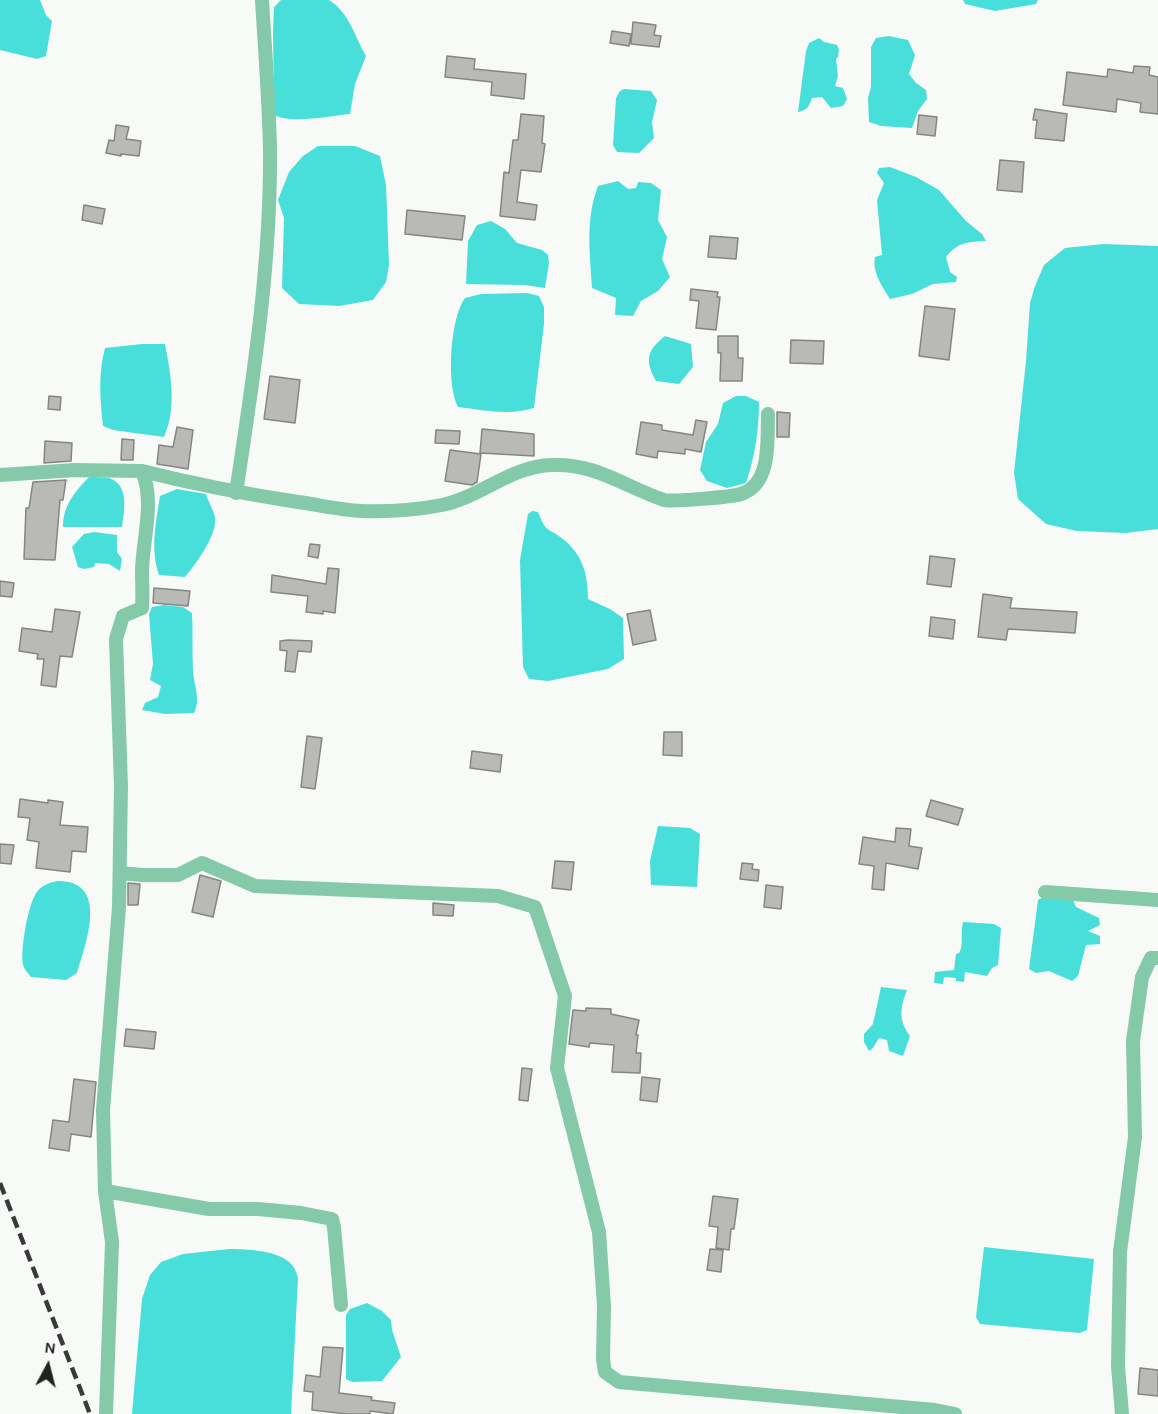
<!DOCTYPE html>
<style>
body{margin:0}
#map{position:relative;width:1158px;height:1414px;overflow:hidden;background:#f7faf7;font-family:Karla,sans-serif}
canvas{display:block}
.north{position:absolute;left:18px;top:1336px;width:60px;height:60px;-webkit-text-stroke:4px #fff;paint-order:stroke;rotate:7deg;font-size:16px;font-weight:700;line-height:24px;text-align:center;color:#212221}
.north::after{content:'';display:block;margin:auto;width:21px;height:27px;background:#212221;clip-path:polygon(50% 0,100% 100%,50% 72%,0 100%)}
</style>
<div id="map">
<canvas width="1158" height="1414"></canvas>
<div class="north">N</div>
</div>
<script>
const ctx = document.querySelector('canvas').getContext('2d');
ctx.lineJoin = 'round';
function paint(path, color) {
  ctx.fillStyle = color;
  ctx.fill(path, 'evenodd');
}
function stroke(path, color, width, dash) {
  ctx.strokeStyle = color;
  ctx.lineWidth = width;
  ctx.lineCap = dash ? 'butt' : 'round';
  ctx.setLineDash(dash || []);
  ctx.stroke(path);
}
paint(new Path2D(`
 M0 0H40L46 15 52 21 46 56 37 59 0 50Z
 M281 0H329C349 12 355 37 366 56L355 84 350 114C330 116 292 124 274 115L273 31 274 7Z
 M963 0H1038L1036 4 995 11 965 4Z
 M889 36 908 40 915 55 909 74 916 83 926 90 927 99 918 111 912 128 881 126 869 122 868 98 871 87V47L876 38Z
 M819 38 824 42 837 45 839 50 838 57 836 59 838 76 835 86 843 88 847 99 843 106 831 108 822 97 812 98C809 106 808 110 798 112L806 51 809 43Z
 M624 89 651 91 657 100 652 122 654 138 639 153 617 152 613 145 616 98 620 91Z
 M318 146H355L380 156 386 185 389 265 386 282 373 300 339 306 299 304 282 288 284 218 278 200 289 172 303 156Z
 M890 167 916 177 939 190 966 221 982 234 986 241C968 242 958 242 946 257L950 272 957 277 956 282 933 284 912 294 890 299C882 286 872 272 875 257L882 255 877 200 884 183 877 173 879 168Z
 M618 181 628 189 636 188 638 182 651 183 661 190 658 220 667 237 662 259 670 277 658 291 641 301 633 316 615 315 616 298 592 288C590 252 585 221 598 186Z
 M491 221 505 229 517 243 542 250 548 255 549 263 545 288 525 285 466 284 468 241 477 225Z
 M1103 244 1158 246V529L1126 533 1077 531 1046 524 1018 499 1014 473 1026 361 1030 303 1035 286 1044 265 1065 248Z
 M527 293 539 296 544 307V324L534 408C509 416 483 410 458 407 446 385 450 318 465 298L481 294Z
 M665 336 691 344 693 367 679 384 656 381C645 361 646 351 665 336Z
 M142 344H165C171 375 177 408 164 437L113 430 103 426C100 399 98 373 105 348Z
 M736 396H746L759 402C759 430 755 456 746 483L727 488 707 481 700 470 706 442 718 424 723 403Z
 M89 477C95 477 103 477 109 478 130 485 124 511 122 527H63C63 505 75 492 89 477Z
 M177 489 206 494C208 501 213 509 215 517 218 534 196 564 185 577L159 575C150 548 156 523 160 496Z
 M532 511 538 512C547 534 546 526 563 539 583 555 588 575 588 599L610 609 623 618 624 659 608 669 548 681 529 679 523 667 520 560 528 514Z
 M94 532 117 535V552L122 559 120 571 109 564 95 563 94 567 84 569 78 567 72 547 84 534Z
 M164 605 183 607 192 613C193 632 192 652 193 671 194 686 201 699 194 713L165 714 142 710 145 703 158 697 161 686 150 680 153 664 149 614 152 607Z
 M658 826 690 828 700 834 697 887 651 885 650 861Z
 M57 881C110 880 86 943 77 973L66 980 31 977C28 973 24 969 23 965 20 951 28 903 37 892 42 885 49 883 57 881Z
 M1043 897 1073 900 1076 907 1099 918 1100 925 1088 931 1100 936V944L1086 945 1078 976 1072 981 1049 971 1036 973 1029 969 1038 900Z
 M963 922 994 924 1001 928 998 965 992 968 987 976 965 972 964 982 956 981V978L944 977 943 984 934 983 935 972 954 970 956 954 959 953C964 946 960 932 963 922Z
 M881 987 907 990C900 1008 898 1020 910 1036L903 1056 889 1051 887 1040 879 1038 873 1048 869 1051 864 1042V1034L873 1024Z
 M984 1247 1094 1259 1087 1330 1080 1333 980 1324 976 1317Z
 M229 1249C246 1249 280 1250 292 1265 295 1268 297 1274 298 1278L291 1414H132L142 1299 150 1275 161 1262 183 1254Z
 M367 1303 382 1311 391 1320 392 1330 401 1357 382 1381 352 1382 346 1379V1315L350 1309Z`), '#48dfdb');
const building = new Path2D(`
 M633 22 656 25 654 35 661 36 659 47 631 44Z
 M612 31 631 34 629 46 610 43Z
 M447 56 475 59 474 69 526 74 524 99 491 95 492 82 445 77Z
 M1134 66 1150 67 1149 75 1158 77V114L1140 112 1141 103 1117 99 1116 112 1063 105 1067 72 1107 77 1108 69 1133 73Z
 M1035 109 1067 114 1064 141 1035 138 1037 120H1033Z
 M521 114 544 116 542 143 545 144 541 172 521 170 517 202 537 205 535 220 500 216 504 172 509 173 513 140H518Z
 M919 115 937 117 935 136 917 134Z
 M116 125 129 127 126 139 141 141 139 156 121 154V156L106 153 109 140 114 141Z
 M1000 160 1024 162 1022 192 997 190Z
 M84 205 105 209 102 224 82 220Z
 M407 210 465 216 462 240 405 234Z
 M710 236 738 238 736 259 708 257Z
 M691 289 718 292 717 297H720L716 330 696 328 699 301 690 300Z
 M925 306 955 309 949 360 919 356Z
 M718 336H738V358H743L742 381H720L721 353H718Z
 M791 340 824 341 823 364 790 363Z
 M270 376 300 380 295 423 264 419Z
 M49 396 61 397 60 410 48 409Z
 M777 412 790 413 789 437H777Z
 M696 420 707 422 701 452 685 449V454L658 451 657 458 636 454 641 422 662 425V430L693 435Z
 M177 427 193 430 188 469 157 464 159 445 173 447Z
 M482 429 534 434V456L480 453Z
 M436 430 460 431 459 444 435 443Z
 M122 439 134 440 133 460H121Z
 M45 441 72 443 71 461 44 463Z
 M450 450 481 454 477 482 472 485 445 481Z
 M66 480 63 500H60L55 560 24 559 26 508H29L33 482Z
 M310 544 320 545 318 558 308 556Z
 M930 556 955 559 951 587 927 584Z
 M328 568 339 569 335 613 323 611V614L306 612 308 596 271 592 272 575 326 584Z
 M0 581 14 583 12 597 0 596Z
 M154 588 190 591 188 606 153 603Z
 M983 594 1012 598 1010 608 1077 612 1075 633 1008 629 1006 640 978 637Z
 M55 609 80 612 72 657 60 656 56 687 41 685 44 659H37L38 654 19 651 22 628 52 632Z
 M650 610 656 640 633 645 627 614Z
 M931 617 955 620 953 639 929 636Z
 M288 640 312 641 311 652 298 651 295 672 285 671 287 651 280 650V641Z
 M664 732H682V756L663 755Z
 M307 736 322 738 315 789 301 787Z
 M472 751 502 755 500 772 470 768Z
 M20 799 48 803V800L63 802 60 825 88 827 86 852 72 851 70 872 36 868 39 842 27 840 30 818 18 817Z
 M931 800 963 809 958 825 926 816Z
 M896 828 911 829 909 846 922 848 918 869 886 863 884 890 872 889 874 866 859 864 863 837 895 842Z
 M0 844 14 845 11 864 0 863Z
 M555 861 574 862 571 890 552 888Z
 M742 863 753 864 752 869 759 870 758 881 740 879Z
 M200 875 221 881 213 917 192 912Z
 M128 883 140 884 138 905H128Z
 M766 885 783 887 781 909 764 907Z
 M433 903 454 905 453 916 433 915Z
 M586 1008 611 1009V1014L639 1020 636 1035H638L636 1053H641L640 1073 612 1072 614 1045 590 1043 589 1047 569 1044 573 1010 586 1011Z
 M126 1029 156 1032 154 1049 124 1046Z
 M522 1068 532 1069 528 1101 519 1100Z
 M642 1077 660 1079 657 1102 640 1100Z
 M74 1079 96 1082 91 1137 71 1134 69 1151 49 1148 53 1120 69 1122Z
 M713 1196 738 1199 734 1229H731L729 1250 716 1248 718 1227 709 1226Z
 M710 1249 723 1250 721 1272 707 1270Z
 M323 1347 343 1348 339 1393 372 1397 371 1400 395 1403 393 1414 370 1411V1414H347L312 1410 313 1392 304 1391 306 1375 320 1377Z
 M1140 1368 1158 1370V1396L1138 1394Z`);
paint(building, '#b9b9b5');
stroke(building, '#858682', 1.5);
stroke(new Path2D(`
 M142 471C194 484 245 494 298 502 319 505 340 510 361 511 388 512 416 510 442 505 481 497 511 466 552 465 596 463 625 487 664 500 671 502 732 497 741 494 772 484 767 440 768 414
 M0 475 75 470 142 471C155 501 143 538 142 570 142 582 143 595 142 608L123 616 116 639 121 787 119 907 103 1110 105 1191 112 1242 106 1414
 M236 493C253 380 271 265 270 150 269 100 265 50 262 0
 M120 873 142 875H178L202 863 255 886 498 896 535 907 565 996 557 1068 599 1232 604 1306 603 1359 605 1372 619 1382 935 1410 955 1414
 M1045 892 1158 900
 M105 1191 209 1209H258L301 1213 332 1219 334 1227 341 1305
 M1122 1414 1118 1366 1120 1252 1135 1137 1133 1041 1142 977 1151 958H1158`), '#83c9aa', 14);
stroke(new Path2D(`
 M0 1183 90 1414`), '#383938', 4.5, [12, 6]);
</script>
